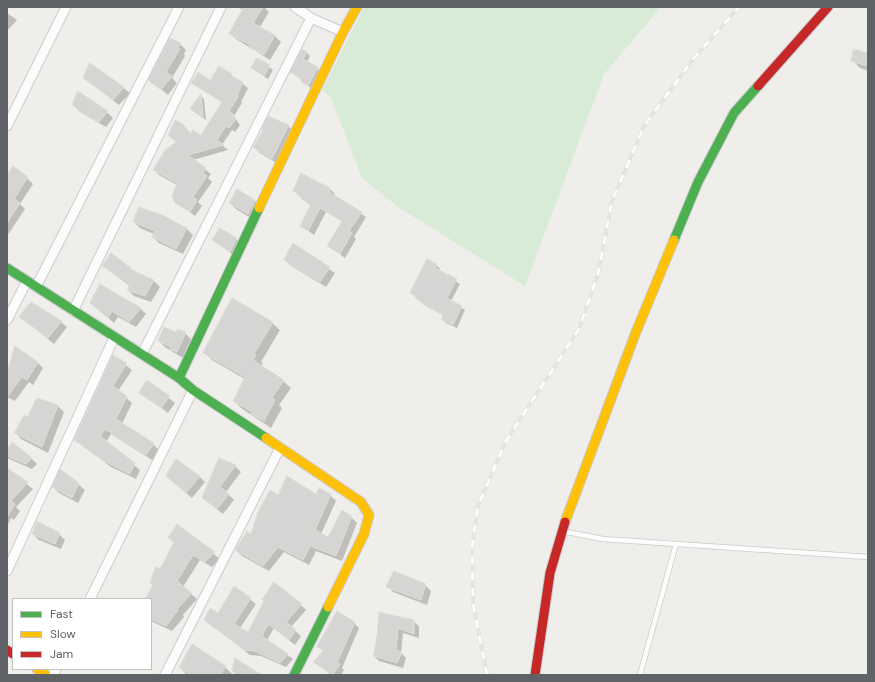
<!DOCTYPE html>
<style>
body{margin:0}
#map{position:relative;width:875px;height:682px;overflow:hidden;background:#efeeea;font-family:"DM Sans",sans-serif}
canvas{display:block}
.frame{position:absolute;inset:0;border:8px solid #5f6368;pointer-events:none}
.legend{position:absolute;left:12px;top:598px;width:140px;height:72px;box-sizing:border-box;background:#fff;border:1px solid #bfc1c3;margin:0;padding:5px 7px;list-style:none;font-size:12px;color:#5f6368}
.legend li{display:flex;align-items:center;gap:8px;height:20px}
.legend b{width:20px;border:1px solid #bfc1c3}
</style>
<div id="map">
<canvas width="875" height="682"></canvas>
<div class="frame"></div>
<ul class="legend">
<li><b style="height:5px;background:#4caf50"></b>Fast</li>
<li><b style="height:5px;background:#ffc107"></b>Slow</li>
<li><b style="height:5px;background:#c62828"></b>Jam</li>
</ul>
</div>
<script>
const ctx = document.querySelector('canvas').getContext('2d');
ctx.lineJoin = 'round';
function paint(path, color) {
  ctx.fillStyle = color;
  ctx.fill(path, 'evenodd');
}
function stroke(path, color, width, dash) {
  ctx.strokeStyle = color;
  ctx.lineWidth = width;
  ctx.lineCap = dash ? 'butt' : 'round';
  ctx.setLineDash(dash || []);
  ctx.stroke(path);
}
paint(new Path2D(`
 M364 7H661L604 74 525 286 398 207 362 178 331 98 322 90Z`), '#d8ebd6');
paint(new Path2D(`
 M238 7H264L269 12 260 27 275 36 281 42 270 60 236 39 230 34 243 10Z
 M7 13 17 20 7 31Z
 M180 44 186 50 184 54 185 56 172 78 177 83 168 95 150 80Z
 M306 52 310 56 307 62 321 72 312 89 292 72Z
 M868 54V71L860 68 852 60Z
 M258 59 273 70 268 79 252 68Z
 M90 64 130 93 119 105 84 78Z
 M231 75 248 88 241 102 242 103 234 116 240 125 235 132 232 130 222 145 228 150 193 160 211 174 208 178 212 182 198 202 202 206 195 216 176 202 177 185 159 175 154 170 177 142 183 124 191 134 201 136 223 103 192 82 210 81Z
 M201 96 204 99 206 120 191 109Z
 M73 105 107 112 113 118 106 127 79 111Z
 M288 126 294 132 278 164 260 153 254 147 264 130Z
 M302 174 330 189 335 194 334 196 366 217 354 237 356 239 345 258 329 246 343 222 326 212 314 235 301 226 311 206 294 191Z
 M7 177 27 178 33 184 20 204 25 209 7 236Z
 M254 200 260 206 254 220 236 209 230 203Z
 M140 208 187 229 193 235 183 254 159 243 153 237 154 234 140 228 134 222Z
 M236 239 242 245 236 257 213 240Z
 M293 244 335 273 326 287 290 265 285 260Z
 M112 254 134 272 154 281 160 287 151 302 134 296 128 290 130 286 103 266Z
 M427 261 436 265 440 269 439 271 460 284 451 301 465 310 457 328 446 323 442 319 444 316 424 305 411 293Z
 M97 308H140L146 314 136 327 118 317 114 323Z
 M21 317 61 322 67 327 54 344Z
 M272 323 280 330 261 362 263 363 261 366 283 381 291 388 279 405 282 408 271 428 241 408 234 401 245 379 212 360 204 352Z
 M176 333H185L191 339 183 358 165 347 159 341Z
 M114 356 132 370 118 391 132 403 122 424 153 444 159 450 152 460 111 434 106 442 140 470 136 479 111 467 75 440Z
 M37 362 43 368 33 385 29 382 15 401 7 397V374Z
 M147 381 175 403 168 413 140 392Z
 M37 399 58 406 64 412 48 453 21 439 16 433 27 419Z
 M7 450 31 458 37 464 32 469 7 458Z
 M235 466 241 472 226 492 234 500 223 514 203 498Z
 M7 469 33 489 16 507 20 511 14 520 11 518 7 527Z
 M61 470 85 490 78 503 59 493 53 487Z
 M199 476 205 482 192 498 173 482Z
 M330 495 336 501 321 534 328 539 351 517 357 523 342 561 316 551 309 565 284 552 269 571 242 556 236 550 252 535 278 496Z
 M177 525 220 559 212 567 200 560 183 587 197 599 183 615 184 617 172 631 151 621V599H146L175 544 169 538Z
 M33 534H59L65 540 61 549 39 540Z
 M425 585 431 591 427 605 393 592 388 586Z
 M234 587 256 604 240 628 249 633 301 605 306 610 291 627 301 636 295 645 274 628 267 640 293 659 286 667 261 656 250 655 205 619 218 614Z
 M380 613 413 621 419 626V638L403 633 401 653 406 658 403 668 379 661 374 656Z
 M354 623 359 628 342 668 344 670 341 675H331L314 662 324 652 319 647Z
 M225 667 233 675H187L180 668Z`), '#0003');
const building = new Path2D(`
 M244 7H263L253 23 275 35 264 55 249 47 250 45 229 34Z
 M170 38 181 43 178 48 180 49 166 72 172 76 161 90 148 80Z
 M302 49 307 52 303 59 318 67 308 86 301 82 302 79 290 72Z
 M854 49 868 53V66L851 61Z
 M257 58 270 65 264 76 251 68Z
 M90 63 124 87 113 100 83 78Z
 M219 66 232 74 231 76 243 82 237 96 238 97 229 111 234 115 233 117 236 119 229 128 226 126 217 140 224 145 188 155 206 168 203 173 207 176 193 197 197 200 190 212 175 203 172 196 177 183 153 170 165 150 176 142 168 135 175 120 183 124 190 134 193 130 201 135 222 102 191 83 198 72 210 80Z
 M78 91 108 111 99 122 72 105Z
 M201 94 203 118 190 109Z
 M268 116 289 125 272 159 253 147 263 130 262 129Z
 M13 166 28 177 14 199 20 203 7 223V175Z
 M301 173 330 188 329 192 362 212 349 231 352 233 340 254 327 246 342 221 320 208 308 231 300 226 311 204 301 199 302 196 293 191Z
 M237 189 255 200 248 214 229 203Z
 M139 207 162 215 187 228 176 249 152 237 155 231 133 222Z
 M220 228 237 238 230 252 212 240Z
 M293 243 330 267 320 282 284 260Z
 M111 253 131 268 130 269 154 280 145 296 127 290 130 284 102 266Z
 M427 259 437 264 435 268 457 279 447 298 462 306 453 325 441 319 443 315 419 301 420 299 410 293Z
 M100 284 141 308 129 322 112 311 108 318 90 303Z
 M232 298 273 322 254 354 256 355 253 360 284 380 272 398 275 400 264 421 251 414 252 412 233 401 245 377 203 353Z
 M31 302 62 321 48 338 19 317Z
 M164 327 176 332 177 329 186 332 177 352 170 349 171 347 158 341Z
 M15 346 38 362 27 380 22 377 7 397V374Z
 M113 355 127 363 113 386 127 396 116 419 154 443 146 455 105 429 100 436 135 463 130 474 104 461 74 440Z
 M147 380 170 396 161 408 139 393Z
 M37 398 58 405 42 447 14 433 24 415 27 417Z
 M12 442 32 458 26 464 7 456V450Z
 M219 458 236 465 220 487 229 494 217 509 202 498Z
 M176 459 200 476 186 493 166 476Z
 M7 468 28 482 11 501 15 504 7 517Z
 M60 469 79 483 72 498 52 487Z
 M287 476 316 494 319 488 331 494 315 530 328 537 342 510 352 516 336 556 310 546 303 560 278 547 263 566 235 550 247 531 251 534 258 512 270 490 278 495Z
 M37 521 60 533 55 544 32 534Z
 M177 524 215 552 205 562 193 555 177 581 192 593 177 609 178 610 166 626 151 619V599H145L153 585 150 583 156 566 160 569 174 542 168 538Z
 M394 571 426 584 421 600 386 587Z
 M274 582 302 604 286 622 296 630 289 640 268 624 262 636 288 654 280 663 255 651 244 650 204 620 210 608 218 613 234 586 251 598 234 624 248 632 264 601 262 600Z
 M337 611 355 622 337 663 340 664 333 675 313 662 324 650 317 647Z
 M379 612 414 620V634L398 628 396 650 402 652 397 663 373 656 377 639Z
 M192 644 226 666 220 675H192L179 668Z
 M235 658 262 675H238L232 671Z`);
paint(building, '#d6d5d3');
stroke(building, '#deddd9', 1);
const lane = new Path2D(`
 M562 531 603 539 868 557
 M640 675 676 544`);
const street = new Path2D(`
 M295 7 311 18 343 32
 M7 126 66 7
 M36 287 179 7
 M73 311 221 7
 M7 320 27 281
 M142 354 311 18
 M7 571 114 338
 M90 599 193 390
 M53 675 56 669
 M165 675 280 448`);
const fast = new Path2D(`
 M674 240 698 182 734 113 758 86
 M7 268 179 378 193 390 266 438
 M179 378 259 208
 M294 675 328 607`);
const slow = new Path2D(`
 M259 208 343 32 357 7
 M266 438 361 502 369 515 364 534 328 607
 M565 522 636 332 674 240
 M37 669 46 675`);
const jam = new Path2D(`
 M758 86 828 7
 M7 650 13 654
 M535 675 550 573 565 522`);
stroke(lane, '#cbcccc', 6);
stroke(street, '#cbcccc', 11);
stroke(fast, '#cacacb', 11);
stroke(slow, '#cacacb', 11);
stroke(jam, '#cacacb', 11);
stroke(lane, '#fdfcfc', 4.5);
stroke(street, '#fdfcfc', 9);
stroke(fast, '#4caf50', 9);
stroke(slow, '#ffc107', 9);
stroke(jam, '#c62828', 9);
const rail = new Path2D(`
 M487 675 473 603 472 547 478 506 506 441 579 329 598 274 612 201 644 126 694 58 739 7`);
stroke(rail, '#e4e4e4', 4);
stroke(rail, '#fff', 2.5, [8]);
</script>
